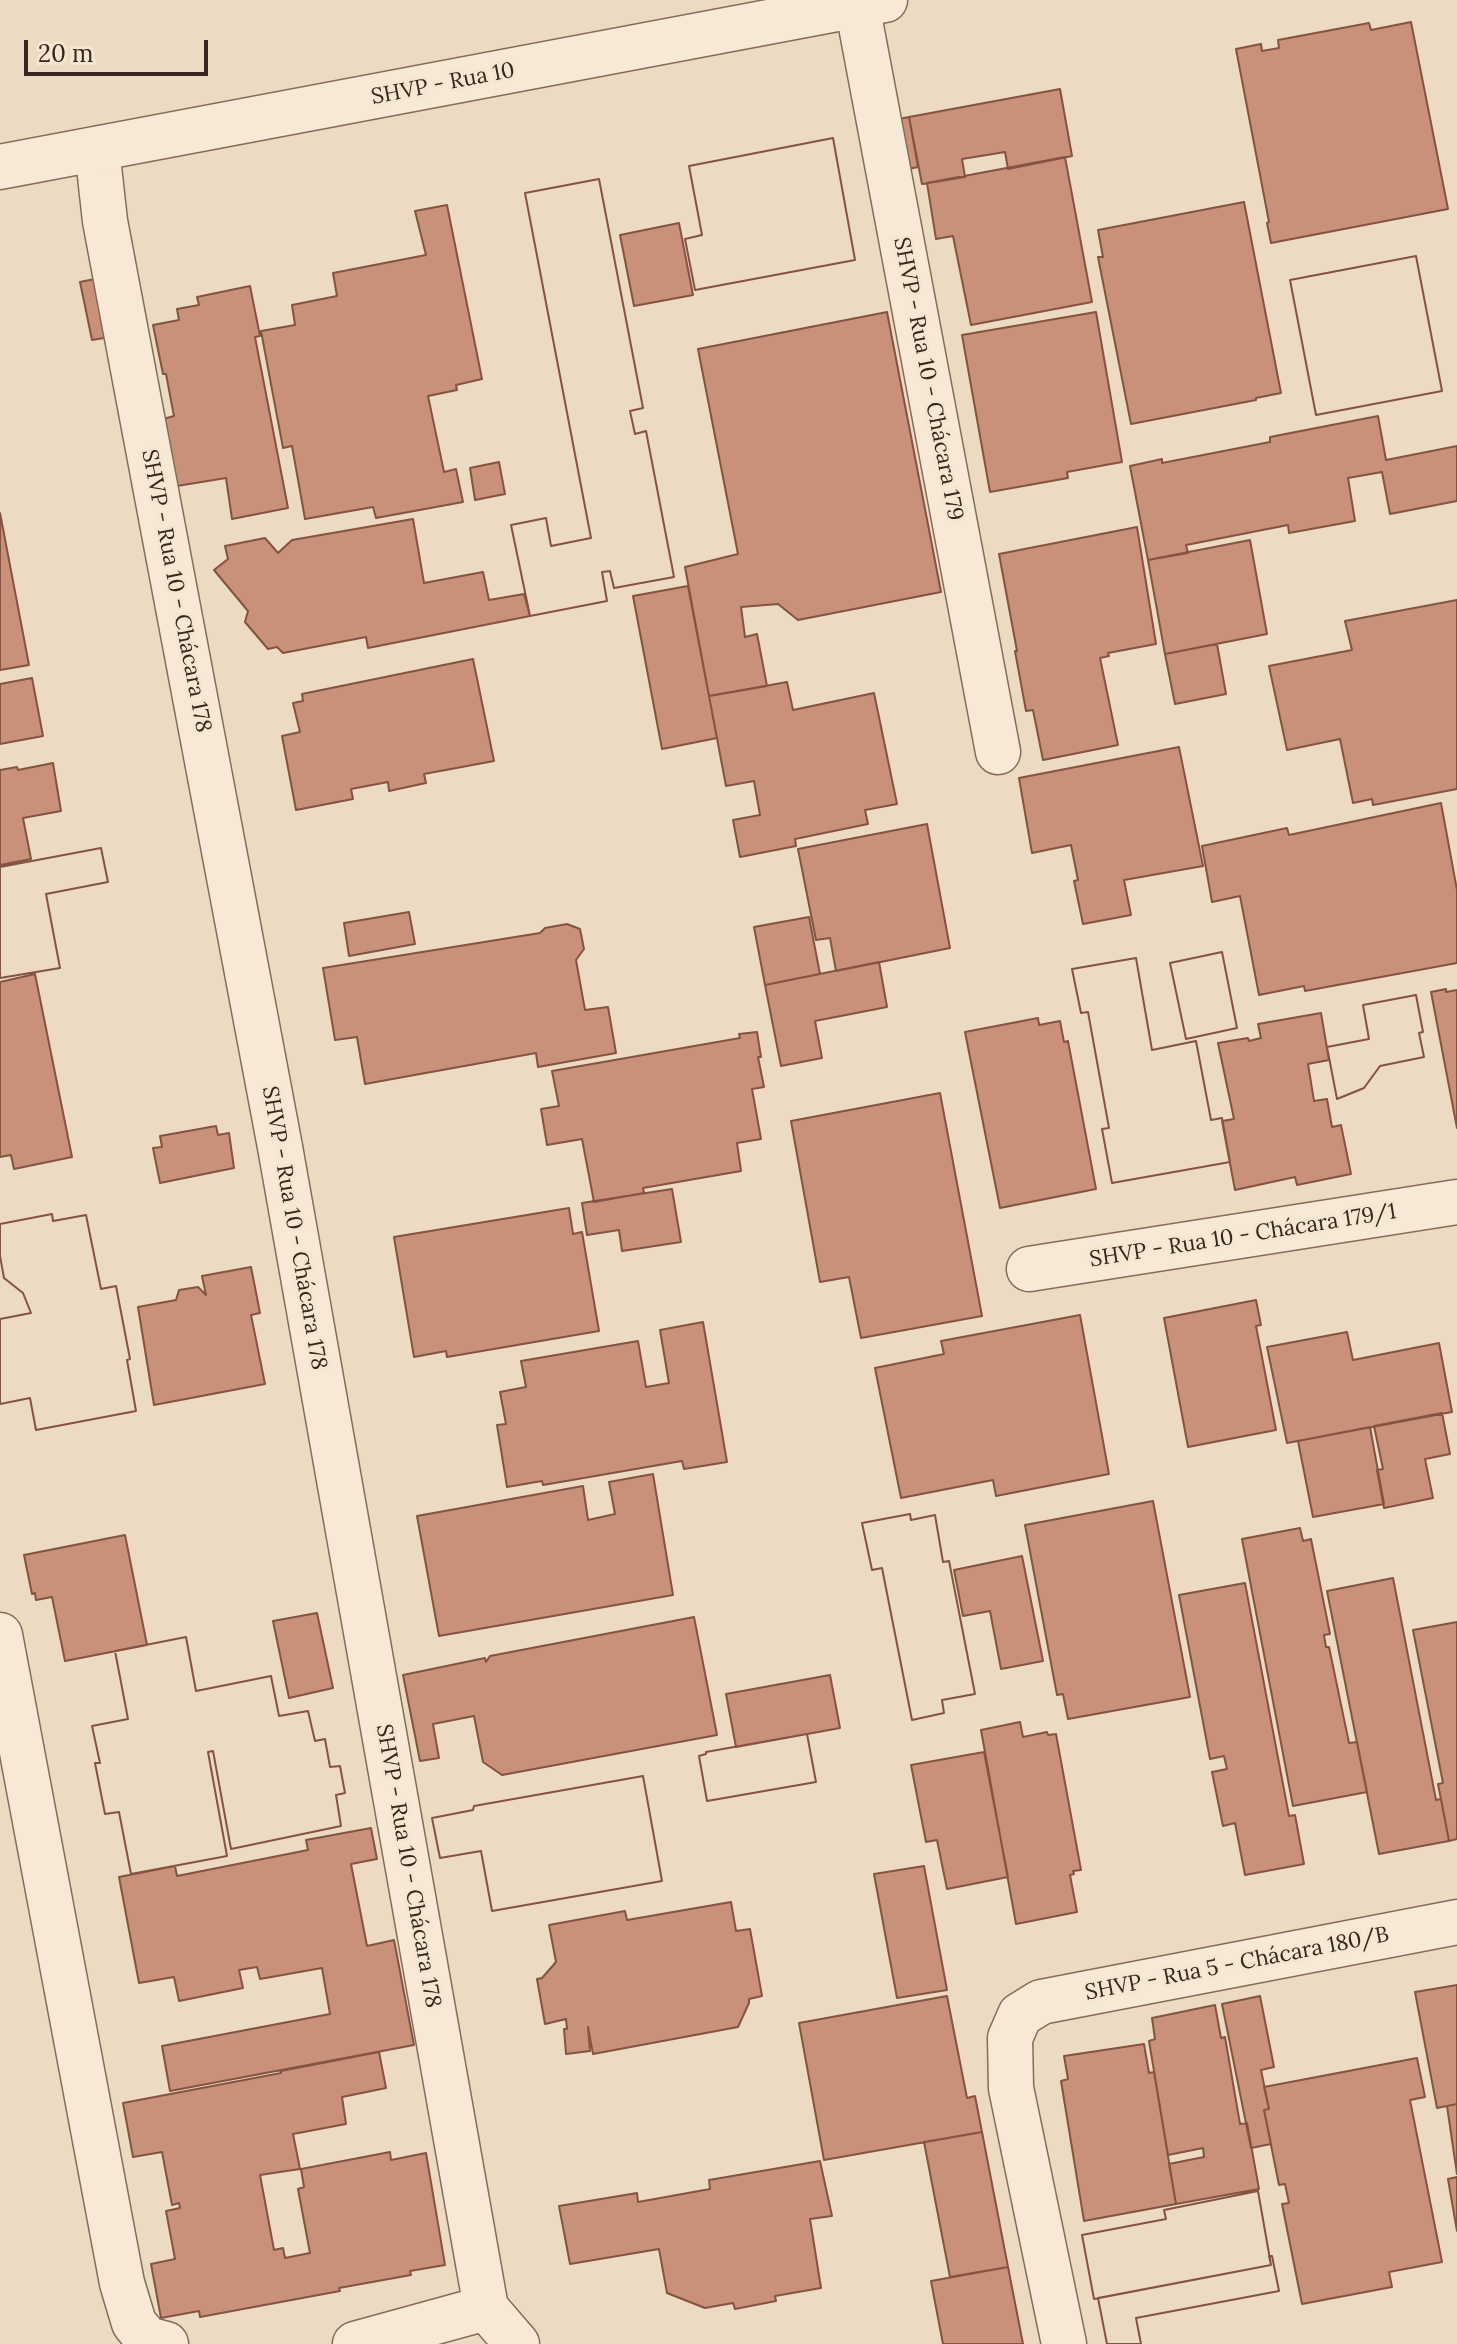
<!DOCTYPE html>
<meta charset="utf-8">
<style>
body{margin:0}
#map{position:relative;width:1457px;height:2344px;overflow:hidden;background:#ecdac2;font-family:Lora,serif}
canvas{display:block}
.scale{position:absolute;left:24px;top:40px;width:184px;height:36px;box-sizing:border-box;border:4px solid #36261e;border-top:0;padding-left:10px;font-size:24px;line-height:28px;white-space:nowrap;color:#36261e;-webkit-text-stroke:6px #f4e6d1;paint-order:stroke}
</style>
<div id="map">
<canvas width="1457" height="2344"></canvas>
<div class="scale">20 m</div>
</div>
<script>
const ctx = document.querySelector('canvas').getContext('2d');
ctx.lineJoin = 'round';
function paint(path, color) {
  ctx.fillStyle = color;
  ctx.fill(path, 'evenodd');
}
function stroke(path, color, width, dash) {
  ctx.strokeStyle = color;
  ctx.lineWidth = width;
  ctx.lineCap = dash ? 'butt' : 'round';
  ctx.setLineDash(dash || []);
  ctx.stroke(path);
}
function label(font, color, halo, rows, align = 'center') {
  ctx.font = font + ' Lora,serif';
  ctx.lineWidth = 6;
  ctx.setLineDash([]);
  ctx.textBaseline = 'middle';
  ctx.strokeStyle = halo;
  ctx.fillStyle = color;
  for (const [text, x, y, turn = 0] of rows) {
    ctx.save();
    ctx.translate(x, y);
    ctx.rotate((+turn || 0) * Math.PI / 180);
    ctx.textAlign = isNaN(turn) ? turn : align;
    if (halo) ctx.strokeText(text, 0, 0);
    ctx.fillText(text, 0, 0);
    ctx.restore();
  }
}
const building = new Path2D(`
 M1411 22 1448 209 1271 243 1267 223 1269 222 1236 49 1261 44 1262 51 1279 48 1278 40 1369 23 1371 30Z
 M1060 89 1072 156 1008 169 1005 152 962 159 965 177 922 184 909 117Z
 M909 117 918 167 899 171 889 121Z
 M833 138 855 260 695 290 685 239 702 235 689 166Z
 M833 138 855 260 695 290 685 239 702 235 689 166Z
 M1065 157 1092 302 971 325 953 236 936 239 927 183Z
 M599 179 643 408 630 411 635 434 646 431 674 577 614 588 610 571 602 572 607 601 530 616 511 525 546 518 551 546 591 538 525 193Z
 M599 179 643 408 630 411 635 434 646 431 674 577 614 588 610 571 602 572 607 601 530 616 511 525 546 518 551 546 591 538 525 193Z
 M1244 202 1281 393 1256 398V400L1131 424 1098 257H1103L1098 230Z
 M447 205 482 379 456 385 457 390 428 396 444 472 456 469 463 502 376 518 373 507 305 519 292 446 283 448 261 331 295 325 292 305 337 296 333 273 426 255 415 211Z
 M679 223 693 295 634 306 620 235Z
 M1416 256 1442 391 1316 415 1290 280Z
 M1416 256 1442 391 1316 415 1290 280Z
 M134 271 116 336 92 340 80 282Z
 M250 286 260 336 255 337 288 508 232 519 226 478 177 486 163 419 174 416 166 374H163L153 325 179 320 177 309 199 305 197 297Z
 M887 312 941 592 798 620 778 604 741 607 745 637 757 634 767 686 709 696 685 567 738 554 698 349Z
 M1096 312 1122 462 1067 472 1068 478 990 492 962 335Z
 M1378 416 1386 460 1457 446V501L1390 514 1382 472 1348 478 1355 521 1289 533 1288 525 1186 545 1188 553 1148 560 1130 466 1162 459V463L1270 442V437Z
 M499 462 505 494 475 500 470 468Z
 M0 513 29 665 0 670Z
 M413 519 424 583 483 572 489 600 524 594 530 616 368 648 366 637 283 653 277 647 268 649 245 622 248 611 214 570 228 559 225 546 265 538 278 553 292 540Z
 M1137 527 1156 644 1108 653 1109 656 1100 658 1118 745 1043 760 1033 710 1026 711 1015 651H1017L999 554Z
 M1250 540 1267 634 1165 654 1148 560Z
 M688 586 717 738 662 749 633 596Z
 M1457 600V789L1373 805 1372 799 1353 803 1340 739 1287 750 1269 666 1352 650 1345 621Z
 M1217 644 1226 694 1175 704 1165 654Z
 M473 659 494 761 424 774 426 783 389 791 388 782 351 789 353 799 296 810 282 736 300 732 293 703 303 701 302 694Z
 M32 678 43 736 0 744V684Z
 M787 682 793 710 874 693 897 804 865 810 868 824 795 839 796 846 740 857 733 820 760 815 754 781 726 786 709 696Z
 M1179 747 1203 866 1124 880 1131 915 1083 924 1074 881 1078 880 1071 845 1032 853 1019 778Z
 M53 763 61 811 23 818 31 859 0 865V770L17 767 18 770Z
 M1441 803 1457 890V963L1305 991 1304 986 1259 995 1240 896 1212 902 1202 846 1287 828 1289 835Z
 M927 824 950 948 836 971 830 938 816 940 798 849Z
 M101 848 108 882 46 894 60 968 0 978V867Z
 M101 848 108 882 46 894 60 968 0 978V867Z
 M409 912 415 944 349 956 344 923Z
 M809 917 820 974 765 985 754 927Z
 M567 924 580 929 584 949 576 960 585 1010 608 1007 616 1053 538 1067 536 1053 365 1084 357 1037 335 1040 323 968 540 933 545 928Z
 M1222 952 1237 1028 1186 1039 1170 963Z
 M1222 952 1237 1028 1186 1039 1170 963Z
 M1136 958 1152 1050 1196 1041 1211 1120 1222 1118 1230 1162 1112 1183 1102 1129 1109 1128 1088 1012 1081 1013 1072 969Z
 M1136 958 1152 1050 1196 1041 1211 1120 1222 1118 1230 1162 1112 1183 1102 1129 1109 1128 1088 1012 1081 1013 1072 969Z
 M879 962 887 1007 815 1021 822 1058 781 1066 765 985Z
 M35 974 72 1157 14 1169 11 1155 0 1157V982Z
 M1446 989V992L1457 990V1128L1431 992Z
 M1416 995 1423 1032 1419 1033 1424 1057 1380 1066 1364 1088 1337 1099 1327 1047 1369 1039 1363 1005Z
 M1416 995 1423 1032 1419 1033 1424 1057 1380 1066 1364 1088 1337 1099 1327 1047 1369 1039 1363 1005Z
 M1321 1013 1329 1060 1308 1064 1314 1101 1327 1099 1332 1127 1341 1125 1351 1174 1297 1185 1295 1177 1235 1190 1222 1121 1234 1119 1218 1043 1248 1038 1249 1041 1261 1038 1258 1024Z
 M1038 1018 1039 1025 1060 1021 1064 1042 1068 1041 1096 1189 1000 1208 965 1032Z
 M757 1032 761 1057H758L764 1087 752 1089 761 1139 737 1143 741 1171 643 1188 644 1193 594 1202 582 1139 547 1145 541 1109 559 1106 552 1071 740 1038 739 1034Z
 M940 1093 982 1316 861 1338 849 1277 820 1282 791 1121Z
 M216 1126 218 1135 229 1133 234 1168 160 1183 153 1148 162 1147 160 1136Z
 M672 1189 681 1242 622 1251 619 1230 587 1235 582 1203Z
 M569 1208 573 1234 582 1232 599 1331 447 1357 446 1351 414 1357 394 1237Z
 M52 1214 53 1221 86 1215 101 1289 116 1286 130 1359 127 1360 136 1411 36 1430 30 1398 0 1404V1319L31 1313 23 1293 4 1278 0 1256V1224Z
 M52 1214 53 1221 86 1215 101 1289 116 1286 130 1359 127 1360 136 1411 36 1430 30 1398 0 1404V1319L31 1313 23 1293 4 1278 0 1256V1224Z
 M251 1267 260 1313 251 1315 265 1384 154 1405 138 1307 176 1300 179 1290 198 1287 206 1295 202 1276Z
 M1256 1300 1261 1325 1256 1326 1276 1430 1188 1447 1164 1318Z
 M1080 1315 1109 1474 996 1496 993 1480 901 1498 875 1368 944 1354 941 1341Z
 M703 1322 727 1462 684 1469 682 1461 543 1485 542 1481 507 1487 497 1425 506 1424 500 1392 526 1387 521 1361 638 1341 646 1387 669 1383 660 1330Z
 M1347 1332 1353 1360 1439 1343 1452 1412 1287 1443 1267 1347Z
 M1442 1413 1450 1454 1425 1459 1433 1498 1384 1508 1377 1470 1383 1469 1374 1426Z
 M1370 1427 1384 1504 1313 1517 1298 1441Z
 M653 1474 673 1595 439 1636 417 1516 583 1486 588 1520 615 1514 609 1482Z
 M1153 1501 1190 1697 1068 1719 1063 1694 1057 1695 1025 1525Z
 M910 1514 911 1520 935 1515 943 1562 949 1561 975 1694 942 1700 944 1713 912 1720 882 1568 872 1570 862 1523Z
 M910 1514 911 1520 935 1515 943 1562 949 1561 975 1694 942 1700 944 1713 912 1720 882 1568 872 1570 862 1523Z
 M1300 1528 1303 1541 1311 1539 1330 1634 1324 1635 1326 1647H1329L1349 1743 1357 1742 1367 1792 1293 1806 1242 1539Z
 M125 1535 147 1645 65 1661 52 1597 36 1600 35 1593 32 1594 24 1555Z
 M1022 1556 1043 1661 1001 1669 990 1611 963 1616 954 1570Z
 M1393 1578 1436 1800 1441 1799 1449 1841 1379 1854 1327 1591Z
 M1245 1583 1289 1816 1295 1815 1304 1864 1245 1875 1235 1823 1223 1826 1212 1772 1227 1769 1224 1756 1210 1759 1179 1595Z
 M317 1613 333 1688 289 1698 273 1621Z
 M694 1617 717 1735 502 1775 483 1762 474 1716 433 1724 439 1758 420 1761 403 1675 485 1658 486 1662 490 1656Z
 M1457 1622V1839L1449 1841 1438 1784 1443 1783 1413 1630Z
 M186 1637 196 1691 271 1676 279 1716 308 1711 315 1741 325 1739 330 1767 340 1766 345 1793 336 1795 341 1826 231 1849 213 1751 208 1752 227 1856 131 1874 119 1812 105 1814 95 1763H100L92 1726 128 1719 115 1651Z
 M186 1637 196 1691 271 1676 279 1716 308 1711 315 1741 325 1739 330 1767 340 1766 345 1793 336 1795 341 1826 231 1849 213 1751 208 1752 227 1856 131 1874 119 1812 105 1814 95 1763H100L92 1726 128 1719 115 1651Z
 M830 1675 840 1728 736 1747 726 1694Z
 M1020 1722 1023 1737 1047 1732 1048 1735 1056 1734 1081 1870 1073 1871 1074 1874 1070 1875 1077 1912 1016 1924 981 1730Z
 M807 1734 816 1782 707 1801 699 1756 706 1754V1752Z
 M807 1734 816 1782 707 1801 699 1756 706 1754V1752Z
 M984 1752 1008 1877 947 1889 937 1840 926 1842 911 1765Z
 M643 1776 662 1881 492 1911 481 1851 440 1858 432 1818 473 1810 474 1806Z
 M643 1776 662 1881 492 1911 481 1851 440 1858 432 1818 473 1810 474 1806Z
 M371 1828 377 1859 351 1864 367 1946 394 1940 414 2045 170 2091 162 2046 330 2014 322 1968 260 1979 257 1967 239 1970 243 1988 179 2001 174 1977 139 1983 119 1877 175 1866 177 1876 308 1850 306 1840Z
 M924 1866 947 1990 897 1998 874 1874Z
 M731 1902 736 1931 750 1929 762 1996 749 1999V2003L738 2027 593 2054 588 2027 590 2051 566 2054 564 2029H567L566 2019 545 2024 537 1979 542 1978 556 1962 549 1925 625 1911 627 1920Z
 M1457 1985V2104L1437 2108 1415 1992Z
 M947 1996 967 2098 975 2096 982 2132 824 2160 799 2023Z
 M1260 1996 1274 2067 1261 2070 1269 2109 1264 2110 1271 2144 1251 2148 1222 2004Z
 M1215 2005 1221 2038 1225 2037 1240 2124 1247 2123 1259 2189 1176 2204 1169 2164 1204 2157 1203 2148 1168 2155 1149 2041 1155 2039 1152 2018Z
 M1144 2044 1149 2073 1154 2072 1176 2204 1084 2221 1061 2081 1068 2079 1064 2056Z
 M379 2052 386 2088 342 2097 346 2124 293 2134 300 2169 260 2175 274 2250 283 2248 285 2258 310 2253 298 2189 304 2187 301 2169 390 2152 391 2160 426 2153 445 2265 410 2271 411 2275 339 2288 340 2291 200 2317 199 2311 161 2318 151 2264 175 2259 166 2211 180 2208 179 2203 172 2205 162 2152 133 2157 123 2103 281 2073V2071Z
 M1417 2058 1425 2097 1410 2100 1442 2262 1389 2272 1392 2287 1302 2304 1282 2204 1289 2203 1285 2184 1279 2185 1264 2110 1269 2109 1264 2087Z
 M1457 2104V2174L1447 2106Z
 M982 2132 1008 2267 950 2277 924 2142Z
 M820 2161 832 2216 810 2219 821 2288 775 2296 776 2301 735 2309 733 2303 705 2308 667 2293 659 2249 570 2264 559 2206 637 2193 638 2202 710 2189 709 2180Z
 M1457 2177V2231L1448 2179Z
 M1258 2191 1271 2265 1094 2299 1082 2235 1166 2219 1164 2210Z
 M1258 2191 1271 2265 1094 2299 1082 2235 1166 2219 1164 2210Z
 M1269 2256H1272L1279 2291 1136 2318 1141 2344H1107L1098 2298 1271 2265Z
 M1269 2256H1272L1279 2291 1136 2318 1141 2344H1107L1098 2298 1271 2265Z
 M1008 2267 1023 2344H943L931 2281Z`);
paint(building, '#c99179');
stroke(building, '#845341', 2);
const minor = new Path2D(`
 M857 5 998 752
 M97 149 105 221 280 1147 486 2308
 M1029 1269 1457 1202
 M0 1635 122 2283 134 2323 147 2339 166 2344
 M355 2344 486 2308 517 2344
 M1064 2344 1011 2088 1010 2038 1020 2015 1041 2002 1457 1922`);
const tertiary = new Path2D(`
 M0 167 885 0`);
stroke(minor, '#856c5a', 47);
stroke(tertiary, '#856c5a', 47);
stroke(minor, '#f7e9d5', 44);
stroke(tertiary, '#f7e9d5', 44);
label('22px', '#36261e', '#f4e6d1', [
 ["SHVP - Rua 10",443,84,-11],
 ["SHVP - Rua 10 - Chácara 179",928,379,79],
 ["SHVP - Rua 10 - Chácara 178",176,591,79],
 ["SHVP - Rua 10 - Chácara 178",294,1228,80],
 ["SHVP - Rua 10 - Chácara 179/1",1243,1236,-9],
 ["SHVP - Rua 10 - Chácara 178",408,1866,80],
 ["SHVP - Rua 5 - Chácara 180/B",1237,1964,-11]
]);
</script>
